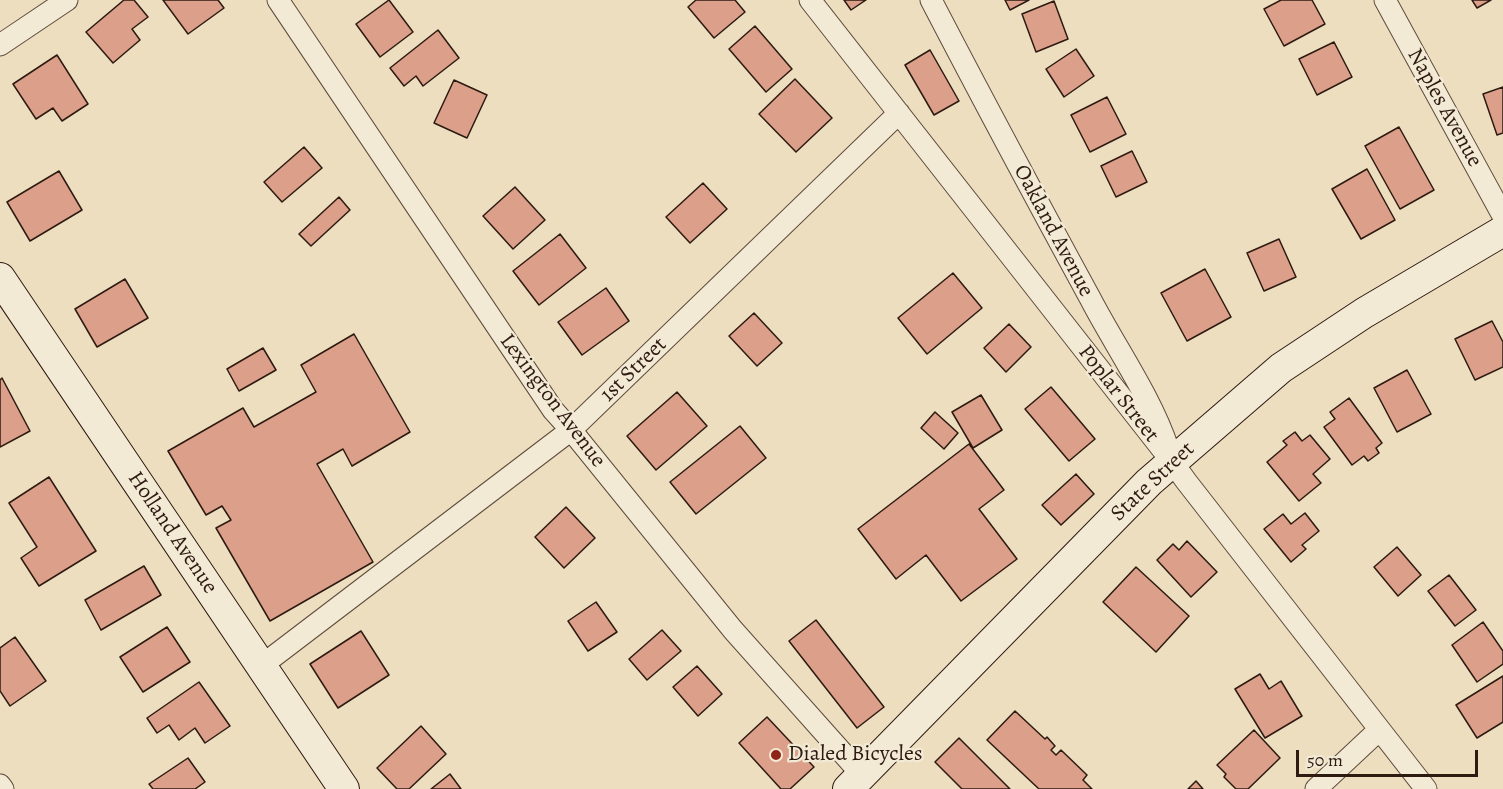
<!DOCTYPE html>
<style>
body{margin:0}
#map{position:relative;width:1503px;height:789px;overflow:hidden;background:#eddebf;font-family:Alegreya,serif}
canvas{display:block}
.scale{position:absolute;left:1296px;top:750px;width:182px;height:27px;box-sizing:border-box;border:3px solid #2d1a11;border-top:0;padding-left:8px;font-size:18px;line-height:21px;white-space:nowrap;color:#2d1a11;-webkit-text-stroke:4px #f3ead5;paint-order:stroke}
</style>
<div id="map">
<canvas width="1503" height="789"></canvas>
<div class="scale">50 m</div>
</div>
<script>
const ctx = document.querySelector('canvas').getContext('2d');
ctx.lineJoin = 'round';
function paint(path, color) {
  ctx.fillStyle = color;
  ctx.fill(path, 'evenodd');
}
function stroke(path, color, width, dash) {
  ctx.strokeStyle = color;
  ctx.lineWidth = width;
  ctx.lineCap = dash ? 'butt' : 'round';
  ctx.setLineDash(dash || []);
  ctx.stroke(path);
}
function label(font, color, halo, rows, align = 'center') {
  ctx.font = font + ' Alegreya,serif';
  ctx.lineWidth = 4.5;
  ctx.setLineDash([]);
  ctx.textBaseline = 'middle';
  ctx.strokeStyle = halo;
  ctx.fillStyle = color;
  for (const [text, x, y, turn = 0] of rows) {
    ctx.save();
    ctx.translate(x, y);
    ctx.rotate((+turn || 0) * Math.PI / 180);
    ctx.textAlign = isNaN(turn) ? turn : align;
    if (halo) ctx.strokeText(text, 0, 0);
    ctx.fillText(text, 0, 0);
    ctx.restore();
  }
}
const building = new Path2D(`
 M124 0H134L148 17 132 29 140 40 113 63 86 32Z
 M163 0H218L224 8 188 34Z
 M389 0 413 32 380 57 356 24Z
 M696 0H735L745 12 714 38 688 7Z
 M844 0H866L851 10Z
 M1005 0H1029L1010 10Z
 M1281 0H1312L1325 24 1284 46 1264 9Z
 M1472 0H1491L1477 8Z
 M1054 1 1068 39 1036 52 1022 14Z
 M755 26 792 69 766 92 729 49Z
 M438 30 459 58 423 86 416 76 404 86 390 68Z
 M1334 42 1352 77 1317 95 1299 59Z
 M1076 49 1094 76 1064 97 1046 69Z
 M930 50 959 101 934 115 905 65Z
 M57 55 88 104 62 121 53 108 36 119 13 84Z
 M795 79 832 118 796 152 759 114Z
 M454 80 487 95 467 138 434 123Z
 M1503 87V133L1497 135 1483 94Z
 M1107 97 1126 134 1090 152 1071 115Z
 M1399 127 1434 190 1400 209 1365 146Z
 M304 147 322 168 282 202 264 182Z
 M1132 151 1147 182 1116 197 1101 166Z
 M1367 169 1395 220 1361 239 1332 189Z
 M59 171 82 210 30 241 7 202Z
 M703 183 727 209 690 243 666 217Z
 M515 187 545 220 513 249 483 216Z
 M339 197 350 210 311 246 299 234Z
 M560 234 586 268 539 305 513 271Z
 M1279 239 1296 277 1264 291 1247 253Z
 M1205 269 1231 317 1187 341 1161 293Z
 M953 273 982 308 927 354 898 318Z
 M125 279 148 318 97 347 75 309Z
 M606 288 629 321 582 355 558 322Z
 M754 313 782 343 757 366 729 336Z
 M1492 321 1503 342V367L1475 380 1455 339Z
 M1009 324 1031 347 1006 372 984 348Z
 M354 334 410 432 352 466 343 449 317 464 373 562 270 621 216 528 231 520 222 506 206 515 168 451 243 408 254 427 316 392 301 365Z
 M263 348 276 370 239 391 227 369Z
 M1407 370 1431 414 1397 432 1374 388Z
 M2 378 30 431 0 447V380Z
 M1051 387 1095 439 1069 461 1025 409Z
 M677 392 707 426 656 470 627 436Z
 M981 395 1002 430 973 448 952 412Z
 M1349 398 1382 443 1376 448 1379 453 1368 461 1364 456 1352 465 1324 427 1335 419 1330 412Z
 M935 412 958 433 944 449 921 428Z
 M740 426 766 458 696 514 670 482Z
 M1295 432 1302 441 1310 435 1330 459 1313 474 1321 483 1299 501 1267 462 1287 445 1283 441Z
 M969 444 1004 490 979 509 1017 559 961 601 926 555 896 579 858 529Z
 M1076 474 1094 494 1061 525 1042 505Z
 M49 477 96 551 39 586 21 558 37 547 9 503Z
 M566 507 595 538 564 568 535 537Z
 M1305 513 1319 531 1302 545 1306 549 1291 562 1264 529 1283 514 1291 524Z
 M1187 541 1217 572 1191 597 1157 560 1173 544 1179 550Z
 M1397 547 1421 575 1398 596 1374 567Z
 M144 566 161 595 101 630 85 600Z
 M1136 567 1189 616 1156 652 1103 602Z
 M1449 575 1476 610 1455 626 1428 591Z
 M596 602 617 632 588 651 568 621Z
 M816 620 884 707 857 728 789 641Z
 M1483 622 1503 651V664L1477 682 1452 645Z
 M167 627 190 662 143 692 120 657Z
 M662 630 681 651 647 680 629 659Z
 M361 631 389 675 338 708 310 664Z
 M15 637 46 681 10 706 0 691V648Z
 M697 666 722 694 698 716 673 687Z
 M1260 674 1269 689 1281 681 1302 716 1265 738 1235 689Z
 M1503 676V722L1477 738 1456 705Z
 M199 682 230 726 205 743 195 728 179 740 169 725 157 733 147 718Z
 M1015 711 1045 739 1047 737 1055 746 1051 750 1056 755 1061 750 1087 775 1083 780 1092 789H1039L987 740Z
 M767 717 814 767 790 789H781L739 743Z
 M421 726 446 754 409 789H397L377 768Z
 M1254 730 1280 758 1248 789H1236L1224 777 1226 774 1217 765Z
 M959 738 1010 789H962L935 762Z
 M188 758 205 782 195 789H153L149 784Z
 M450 774 461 789H431Z
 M1196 781 1203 789H1188Z`);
paint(building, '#dc9f8a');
stroke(building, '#2d1a11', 1.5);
const street = new Path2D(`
 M278 0 553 410 571 430 733 630 856 768 864 773
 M810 0 1173 463 1186 481 1426 789
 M931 0C983 100 1036 199 1090 298 1116 348 1150 395 1168 448
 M1385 0 1503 216
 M0 45 67 0
 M261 666 571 430 899 113
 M0 785 3 789
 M1316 789 1379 730`);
const secondary = new Path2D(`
 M0 278 344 789
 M848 789 1149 482 1281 368 1364 313 1503 231`);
stroke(street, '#5d4b3c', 23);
stroke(secondary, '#2d1a11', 32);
stroke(street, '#f3ead5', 21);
stroke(secondary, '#f3ead5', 30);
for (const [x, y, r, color] of [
 [776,755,6,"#8f2418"]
]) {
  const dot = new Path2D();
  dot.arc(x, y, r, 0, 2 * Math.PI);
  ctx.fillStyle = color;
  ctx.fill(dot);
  stroke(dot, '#f3ead5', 2);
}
label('22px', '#2d1a11', '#f3ead5', [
 ["Naples Avenue",1444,108,61],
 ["Oakland Avenue",1053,231,62],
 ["1st Street",634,370,-44],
 ["Poplar Street",1118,394,52],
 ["Lexington Avenue",552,401,53],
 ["State Street",1153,482,-43],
 ["Holland Avenue",172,533,56]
]);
label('22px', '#2d1a11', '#f3ead5', [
 ["Dialed Bicycles",788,755]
], 'left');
</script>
